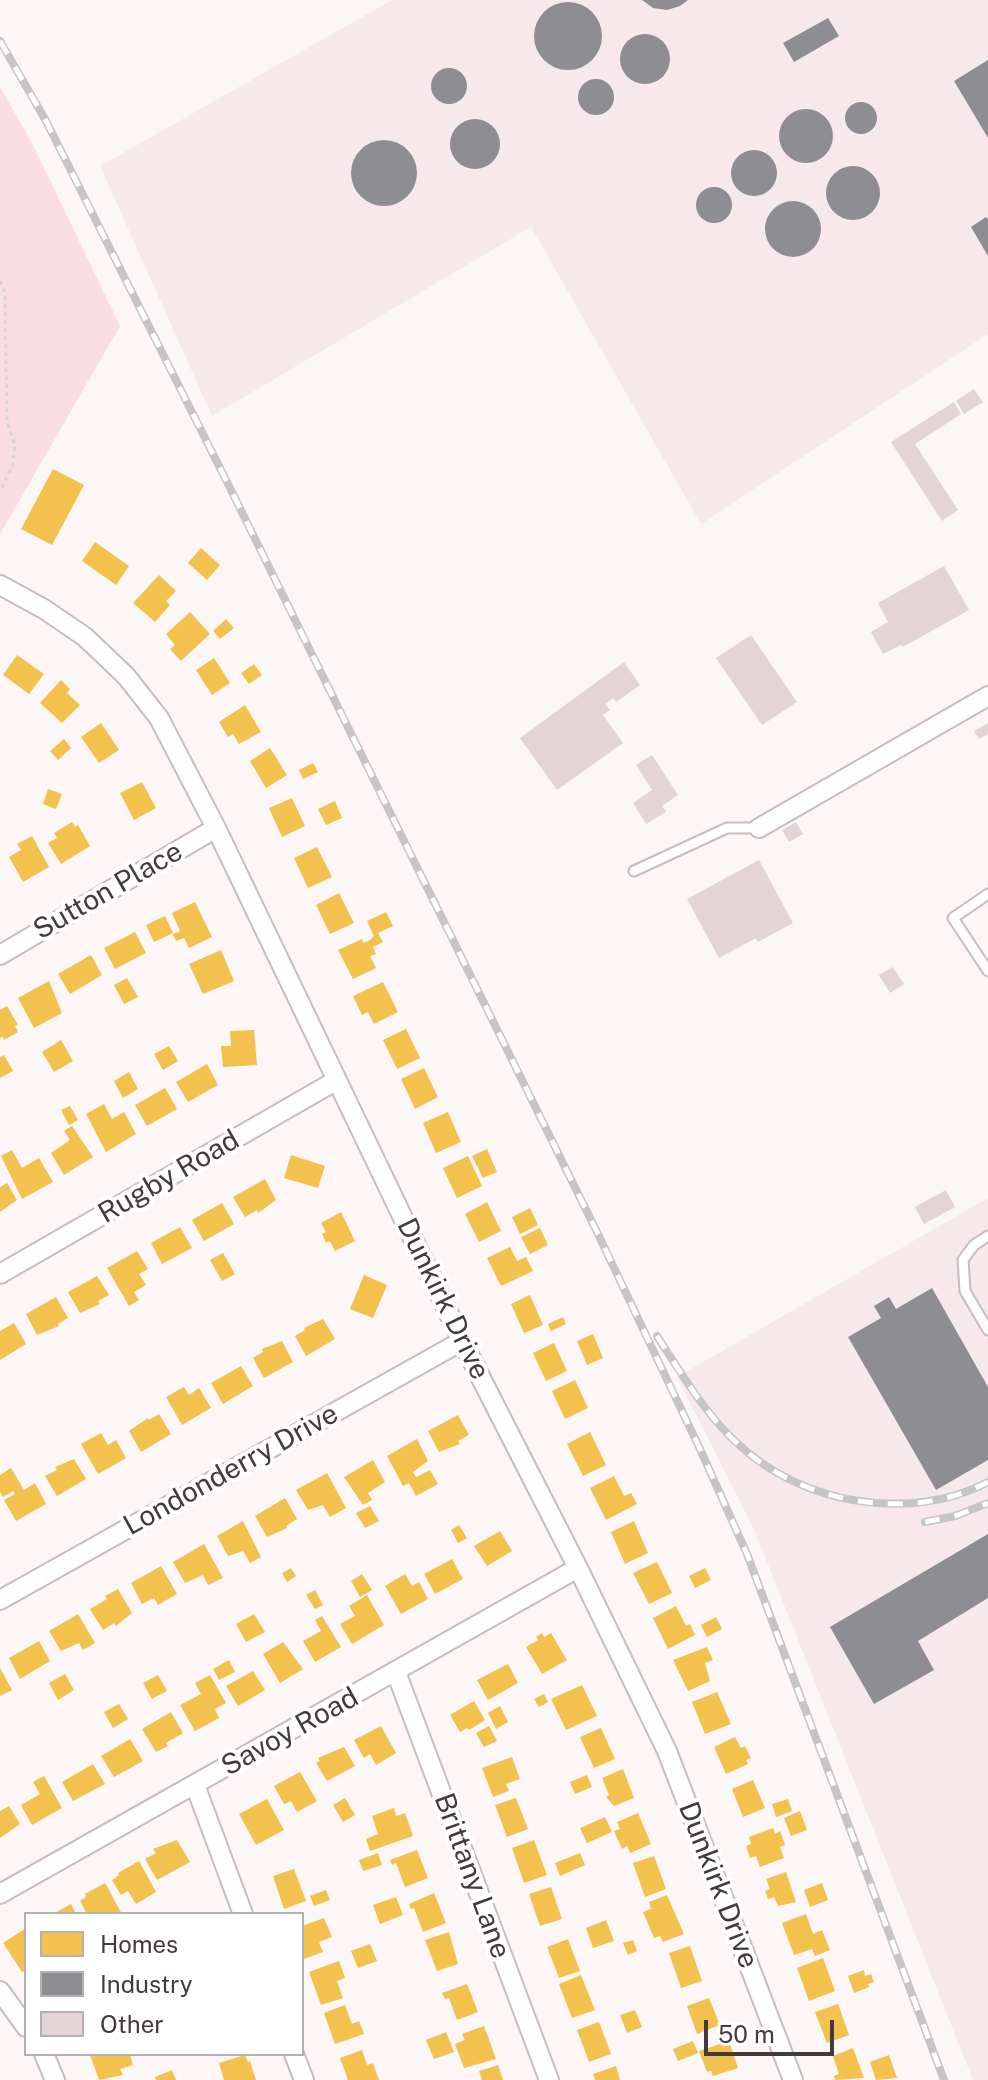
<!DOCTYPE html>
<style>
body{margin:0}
#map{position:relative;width:988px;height:2080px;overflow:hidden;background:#fcf6f7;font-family:"Public Sans",sans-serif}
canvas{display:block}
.legend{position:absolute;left:24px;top:1912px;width:280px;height:144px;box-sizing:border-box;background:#fff;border:2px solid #b5b0b1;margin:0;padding:10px 14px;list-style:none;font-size:24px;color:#45393c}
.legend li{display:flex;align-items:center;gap:16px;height:40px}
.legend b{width:40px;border:2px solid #b5b0b1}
.scale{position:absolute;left:704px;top:2020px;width:130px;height:36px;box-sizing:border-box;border:4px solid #45393c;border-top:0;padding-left:10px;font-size:24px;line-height:28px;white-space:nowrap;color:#45393c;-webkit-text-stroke:6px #fff;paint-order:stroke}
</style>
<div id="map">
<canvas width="988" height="2080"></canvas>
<ul class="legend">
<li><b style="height:22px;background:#f2c14e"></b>Homes</li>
<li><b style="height:22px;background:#8d8d92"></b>Industry</li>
<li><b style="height:22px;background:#e4d3d7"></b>Other</li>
</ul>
<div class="scale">50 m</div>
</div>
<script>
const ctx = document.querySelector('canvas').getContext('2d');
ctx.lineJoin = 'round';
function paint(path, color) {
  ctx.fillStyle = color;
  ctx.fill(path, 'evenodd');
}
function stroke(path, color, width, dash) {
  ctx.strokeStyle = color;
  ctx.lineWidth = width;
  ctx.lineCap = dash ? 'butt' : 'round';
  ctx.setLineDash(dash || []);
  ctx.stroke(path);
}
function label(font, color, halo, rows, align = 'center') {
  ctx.font = font + ' "Public Sans",sans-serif';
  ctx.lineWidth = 8;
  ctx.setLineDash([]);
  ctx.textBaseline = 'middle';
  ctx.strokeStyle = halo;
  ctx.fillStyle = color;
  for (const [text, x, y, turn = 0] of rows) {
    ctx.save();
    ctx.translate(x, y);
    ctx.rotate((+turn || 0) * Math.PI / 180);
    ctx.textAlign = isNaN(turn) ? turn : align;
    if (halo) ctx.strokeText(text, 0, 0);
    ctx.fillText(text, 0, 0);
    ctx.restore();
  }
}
paint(new Path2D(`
 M392 0H988V334L701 524 531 227 212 416 100 166Z
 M988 1198V2080H973L754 1529 677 1377Z`), '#f7e8ec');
paint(new Path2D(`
 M0 87 32 143 120 326 0 534Z`), '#fadce3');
paint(new Path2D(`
 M53 469 84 485 52 545 21 529Z
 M95 542 129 566 116 585 82 561Z
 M201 548 220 565 207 580 188 563Z
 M159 575 176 591 166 601 170 605 155 622 133 603Z
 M190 612 210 634 181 661 170 649 175 645 166 634Z
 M226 619 234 628 220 639 213 631Z
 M17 655 44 674 29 694 3 675Z
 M214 658 230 683 212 695 196 670Z
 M254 664 262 675 249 684 241 673Z
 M61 680 70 689 67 693 80 705 62 723 40 703Z
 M245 705 261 732 239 744 233 734 228 737 219 722Z
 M101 723 119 750 99 763 81 737Z
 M64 739 71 748 58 760 50 751Z
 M270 748 287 775 266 788 250 761Z
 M313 763 318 772 303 779 299 770Z
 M142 782 156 808 134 820 120 793Z
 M48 789 62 794 56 809 43 804Z
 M292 798 305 826 282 837 269 808Z
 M335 801 342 818 326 825 318 809Z
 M72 822 75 827 78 825 90 846 61 864 48 843 57 838 54 833Z
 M32 836 49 867 23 882 9 857 21 850 17 844Z
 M317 847 332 877 308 888 294 858Z
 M339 893 354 923 330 934 316 905Z
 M195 902 212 937 189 948 184 938 176 941 173 934 180 931 172 913Z
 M386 912 393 926 378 933 383 942 373 947 376 954 370 956 376 968 353 979 338 950 362 939 363 943 370 940 374 936 367 921Z
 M165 916 173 933 154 942 146 925Z
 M135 932 146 953 115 969 104 948Z
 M221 950 234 981 203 994 189 964Z
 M91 955 102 975 70 994 58 974Z
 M127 978 138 997 124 1004 114 985Z
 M49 981 62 1013 34 1028 18 998Z
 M383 982 398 1012 374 1024 368 1012 362 1015 353 996Z
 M7 1006 18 1025 15 1026 18 1032 4 1040 3 1037 0 1038V1010Z
 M406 1029 420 1058 397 1069 383 1040Z
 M254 1030 257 1065 223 1067 221 1046H231L230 1031Z
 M61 1040 73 1061 54 1072 42 1052Z
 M169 1046 178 1061 163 1070 154 1054Z
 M4 1055 13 1071 0 1078V1057Z
 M207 1064 218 1085 188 1102 176 1082Z
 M424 1068 438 1097 415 1109 401 1079Z
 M129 1072 138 1089 123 1098 114 1081Z
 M165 1088 177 1109 147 1126 135 1105Z
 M104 1104 112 1119 124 1112 136 1134 106 1152 86 1114Z
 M70 1106 78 1120 69 1125 61 1110Z
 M448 1112 461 1142 436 1153 423 1123Z
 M72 1126 93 1157 64 1175 51 1153 70 1140 64 1131Z
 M487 1149 497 1172 483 1178 472 1156Z
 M12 1150 22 1168 39 1158 53 1182 22 1199 1 1156Z
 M291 1155 325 1166 318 1188 284 1178Z
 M468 1156 482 1186 457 1198 443 1168Z
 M265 1179 276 1200 258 1213 257 1210 245 1217 233 1197Z
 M7 1183 17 1200 0 1212V1187Z
 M487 1202 501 1231 479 1242 465 1214Z
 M222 1203 234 1224 204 1241 192 1220Z
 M530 1208 538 1225 520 1234 512 1217Z
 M341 1212 355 1241 335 1251 330 1241 326 1243 322 1234 326 1232 321 1223Z
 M180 1227 192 1248 162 1264 151 1243Z
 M540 1228 548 1245 530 1254 521 1237Z
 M510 1247 517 1261 526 1257 533 1271 501 1286 487 1258Z
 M137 1251 148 1269 139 1274 146 1285 134 1292 139 1300 129 1306 107 1268Z
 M223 1253 235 1274 222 1281 210 1260Z
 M364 1275 387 1285 373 1318 350 1309Z
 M97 1276 109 1295 98 1301 100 1304 80 1313 68 1292Z
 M530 1295 543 1325 524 1333 511 1304Z
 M56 1297 68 1318 58 1324 59 1326 37 1335 26 1314Z
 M563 1317 566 1324 551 1331 548 1324Z
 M323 1319 335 1339 306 1356 295 1336 305 1330 304 1328Z
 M14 1323 26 1344 0 1360V1331Z
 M593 1334 603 1358 587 1365 577 1341Z
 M282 1341 293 1362 264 1378 253 1358 263 1352 262 1349Z
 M554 1343 567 1371 546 1381 533 1353Z
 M241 1366 253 1386 223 1404 211 1383Z
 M575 1380 588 1408 565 1419 552 1391Z
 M184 1387 189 1395 199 1388 211 1408 182 1425 166 1397Z
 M159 1414 171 1434 141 1452 129 1431 148 1418 149 1420Z
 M458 1415 469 1435 458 1441 460 1444 439 1452 428 1431Z
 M590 1432 606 1465 583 1476 567 1444Z
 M101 1433 108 1445 116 1440 126 1458 98 1474 81 1444Z
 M417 1439 428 1461 413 1472 416 1477 430 1470 438 1484 416 1496 409 1483 403 1486 387 1456Z
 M74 1459 86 1479 57 1496 45 1476 57 1470 55 1467Z
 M373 1460 385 1482 368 1493 372 1500 363 1505 344 1477Z
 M11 1468 24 1490 35 1483 46 1504 16 1521 4 1500 15 1494 13 1491 3 1497 0 1492V1475Z
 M327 1473 346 1508 330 1517 323 1505 308 1510 296 1490Z
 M614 1476 624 1496 631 1493 637 1504 606 1520 590 1488Z
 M285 1498 297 1519 286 1526 287 1528 267 1537 255 1516Z
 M370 1506 379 1521 365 1528 356 1513Z
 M243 1521 261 1557 250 1563 243 1551 228 1556 217 1536Z
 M634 1521 648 1553 625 1564 611 1532Z
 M459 1525 467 1538 458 1543 451 1530Z
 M500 1531 512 1551 487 1566 474 1546Z
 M204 1544 223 1578 208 1585 203 1575 185 1583 173 1562Z
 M452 1559 463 1579 435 1594 424 1574Z
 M657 1562 672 1593 649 1604 633 1573Z
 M161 1566 177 1594 158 1605 154 1598 142 1604 131 1583Z
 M291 1568 296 1576 287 1582 282 1573Z
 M705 1568 711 1580 695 1588 689 1576Z
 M362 1574 372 1590 360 1597 351 1581Z
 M405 1574 412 1586 419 1582 428 1599 401 1614 385 1586Z
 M118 1589 132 1613 116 1626 114 1623 103 1630 90 1609 107 1599 105 1596Z
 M315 1590 323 1605 315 1609 306 1595Z
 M367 1595 384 1625 352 1644 340 1624 355 1616 349 1606Z
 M676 1606 686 1626 690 1624 695 1635 668 1649 653 1618Z
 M78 1614 95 1643 83 1650 79 1643 61 1651 49 1631Z
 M254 1614 265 1632 246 1642 236 1624Z
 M322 1616 341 1647 315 1662 303 1641 321 1631 315 1620Z
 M716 1617 722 1629 707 1637 701 1625Z
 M542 1633 544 1637 551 1633 567 1660 542 1674 526 1647 538 1640 536 1637Z
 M39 1641 50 1661 20 1679 9 1658Z
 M283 1642 303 1669 280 1683 263 1654Z
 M707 1647 713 1660 705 1663 710 1681 688 1691 673 1660Z
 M229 1660 235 1672 219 1680 213 1669Z
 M508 1664 518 1683 488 1700 477 1680Z
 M0 1668 12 1690 0 1696Z
 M253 1671 265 1690 238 1706 226 1686Z
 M65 1674 74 1690 58 1700 49 1683Z
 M158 1675 167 1691 152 1699 143 1683Z
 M210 1675 226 1703 215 1709 219 1718 195 1731 180 1705 201 1694 195 1683Z
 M582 1685 597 1716 566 1730 551 1699Z
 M717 1692 731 1724 705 1734 692 1702Z
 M544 1694 548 1702 539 1707 534 1699Z
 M474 1701 485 1720 469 1730 467 1728 460 1732 450 1715Z
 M119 1704 128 1719 113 1728 104 1712Z
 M500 1706 508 1722 496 1729 488 1713Z
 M171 1712 183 1733 166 1743 168 1746 156 1752 142 1729Z
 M381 1726 396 1753 376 1765 370 1754 364 1758 354 1740Z
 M489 1726 497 1741 484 1747 476 1733Z
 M601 1728 615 1759 594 1768 580 1737Z
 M735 1737 741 1748 745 1746 751 1758 746 1760 748 1764 726 1774 714 1747Z
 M130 1739 143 1761 114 1777 101 1756Z
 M344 1747 355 1766 327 1781 316 1763 320 1761 318 1758Z
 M512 1757 520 1779 506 1784 509 1791 493 1797 482 1768Z
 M93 1764 105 1784 73 1801 62 1782Z
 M623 1769 634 1798 614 1806 606 1797 609 1795 602 1778Z
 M300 1772 317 1801 297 1812 291 1801 284 1804 274 1786Z
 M587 1775 592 1787 575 1794 570 1782Z
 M44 1776 62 1808 32 1825 21 1805 40 1794 33 1782Z
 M753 1780 765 1808 743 1817 732 1789Z
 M345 1798 355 1815 343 1822 333 1805Z
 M516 1798 528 1829 507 1837 495 1805Z
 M267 1799 284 1830 256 1845 239 1814Z
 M788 1799 792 1811 776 1817 772 1804Z
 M9 1806 20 1824 0 1838V1811Z
 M394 1808 396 1816 405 1813 413 1836 370 1851 366 1839 378 1834 372 1816Z
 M800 1811 807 1830 791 1836 784 1818Z
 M638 1813 651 1844 630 1853 627 1846 622 1849 614 1831 620 1829 617 1822Z
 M605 1817 612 1832 587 1843 580 1828Z
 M773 1828 775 1834 780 1831 785 1845 780 1847 784 1858 760 1867 756 1856 750 1858 746 1846 751 1844 749 1837Z
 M177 1840 190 1862 157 1880 145 1859 156 1853 153 1849Z
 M534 1840 547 1875 524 1883 512 1848Z
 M417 1850 428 1878 405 1887 396 1863 392 1865 390 1860Z
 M378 1853 382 1865 363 1871 359 1860Z
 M580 1853 585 1865 560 1876 555 1863Z
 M654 1856 666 1889 645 1897 633 1863Z
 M139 1861 156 1892 136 1904 128 1891 121 1895 112 1880 119 1875 118 1873Z
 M294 1869 306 1901 284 1909 273 1876Z
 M786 1872 796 1902 778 1906 774 1897 768 1899 765 1891 770 1889 766 1879Z
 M105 1883 122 1914H87L80 1901 86 1897 85 1894Z
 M822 1883 828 1900 810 1907 804 1890Z
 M551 1887 562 1919 540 1926 529 1894Z
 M326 1890 330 1900 314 1906 310 1896Z
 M434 1893 446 1923 423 1932 414 1908 411 1909 409 1904Z
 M667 1895 684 1934 663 1942 660 1936 654 1938 643 1912 651 1909 649 1902Z
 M396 1897 403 1915 380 1924 373 1905Z
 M71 1904 76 1914H53Z
 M806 1914 813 1934 822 1930 830 1950 815 1956 812 1949 794 1955 782 1923Z
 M324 1918 332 1937 319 1942 323 1952 304 1959 302 1926Z
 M606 1920 614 1941 593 1948 586 1928Z
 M26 1928V1970L22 1972 3 1943Z
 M449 1932 458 1964 437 1971 425 1940Z
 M568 1939 580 1971 559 1978 547 1947Z
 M633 1940 637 1951 628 1955 623 1943Z
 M370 1944 377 1961 358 1968 351 1951Z
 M690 1946 702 1981 681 1988 669 1953Z
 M823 1958 835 1991 809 2001 797 1968Z
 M339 1961 345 1978 337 1981 343 1998 321 2005 309 1972Z
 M864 1970 865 1976 871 1974 874 1982 868 1984 869 1987 854 1993 848 1976Z
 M581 1975 595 2010 572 2018 559 1984Z
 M467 1984 478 2012 457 2020 449 1998 445 1999 442 1993Z
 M709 1998 720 2025 697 2034 687 2006Z
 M838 2004 849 2035 827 2043 815 2012Z
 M345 2005 352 2024 359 2021 364 2034 335 2044 324 2013Z
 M635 2010 642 2027 627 2033 620 2015Z
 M599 2022 611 2054 589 2062 577 2030Z
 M484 2026 496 2059 464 2068 455 2044 465 2040 462 2034Z
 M446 2032 454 2052 434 2059 426 2040Z
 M693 2041 698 2053 678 2061 673 2049Z
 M729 2041 738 2068 713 2076 711 2071 707 2072 699 2051Z
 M853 2048 864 2078 835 2080 834 2076 839 2074 833 2056Z
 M362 2050 367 2065 373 2063 379 2080H348L340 2058Z
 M130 2054 133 2065 120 2069 123 2075 99 2080 90 2055Z
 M245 2055 248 2062 250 2061 256 2080H224L219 2063Z
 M889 2055 897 2078 876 2080 870 2062Z
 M498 2065 503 2080H482L479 2071Z
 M616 2066 620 2080H595L593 2074Z
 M172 2070 176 2080H156L155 2077Z`), '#f2c14e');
paint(new Path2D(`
 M642 0H688L680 6 667 10 653 8Z
 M534 36a34 34 0 1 1 68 0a34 34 0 1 1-68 0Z
 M828 18 839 36 794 62 783 43Z
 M620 59a25 25 0 1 1 50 0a25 25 0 1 1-50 0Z
 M988 60V138L954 81Z
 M431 86a18 18 0 1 1 36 0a18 18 0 1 1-36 0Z
 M578 97a18 18 0 1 1 36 0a18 18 0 1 1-36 0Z
 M845 118a16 16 0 1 1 32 0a16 16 0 1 1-32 0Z
 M779 136a27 27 0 1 1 54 0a27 27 0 1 1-54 0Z
 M450 144a25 25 0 1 1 50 0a25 25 0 1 1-50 0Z
 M351 173a33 33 0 1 1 66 0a33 33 0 1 1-66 0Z
 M731 173a23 23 0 1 1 46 0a23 23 0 1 1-46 0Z
 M826 193a27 27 0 1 1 54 0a27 27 0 1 1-54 0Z
 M696 205a18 18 0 1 1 36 0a18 18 0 1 1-36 0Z
 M765 229a28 28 0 1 1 56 0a28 28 0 1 1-56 0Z
 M986 217 988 219V256L971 227Z
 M932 1288 988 1387V1460L936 1490 848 1337 881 1318 874 1306 889 1297 896 1309Z
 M988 1534V1598L918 1641 934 1670 874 1704 830 1627Z`), '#8d8d92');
paint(new Path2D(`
 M974 389 983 402 964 414 956 401Z
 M954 402 961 414 915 444 958 510 942 521 891 442Z
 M944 566 969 610 903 647 901 645 883 654 871 632 888 622 878 603Z
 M751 635 797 702 762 725 716 658Z
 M624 662 640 685 616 702 613 698 605 704 610 710 603 715 623 743 557 790 520 738Z
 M988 723V734L979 739 974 731Z
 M652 755 678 795 662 806 666 812 646 824 633 803 652 790 636 765Z
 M796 822 803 834 789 842 782 830Z
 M759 860 793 923 758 942 756 938 719 958 687 899Z
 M893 967 904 984 890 993 879 975Z
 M946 1190 955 1207 924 1224 915 1207Z`), '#e4d3d7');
const lane = new Path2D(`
 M634 871 727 828H759
 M988 894 953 918 988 971
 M988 1236 974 1245 963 1260 965 1291 988 1330`);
const street = new Path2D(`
 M0 585 44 609 85 637 126 676 159 718 216 828 462 1341 578 1568 667 1751 793 2080
 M759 828 988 696
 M0 955 216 828
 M0 1274 337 1080
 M0 1600 462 1341
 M396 1672 549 2080
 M195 1785 243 1914
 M0 1894 578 1568
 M0 1991 26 2027
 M44 2054 55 2080
 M294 2054 304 2080`);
stroke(lane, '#c6bdbf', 13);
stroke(street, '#c6bdbf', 22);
stroke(new Path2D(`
 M0 281 5 293 7 422 15 444 13 465 0 491`), '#d7d4d5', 3, [4, 4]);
stroke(lane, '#fffefe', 9);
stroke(street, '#fffefe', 18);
const rail = new Path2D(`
 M0 41 46 121 226 480 597 1232 700 1449 747 1554 944 2080
 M657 1336C681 1373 705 1414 738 1444 802 1504 910 1523 988 1482
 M925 1522 955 1516 988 1503`);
stroke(rail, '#c6c4c4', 8);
stroke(rail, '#fff', 5, [15]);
label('28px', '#45393c', '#fff', [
 ["Sutton Place",108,891,-30],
 ["Rugby Road",169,1177,-30],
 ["Dunkirk Drive",443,1299,64],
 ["Londonderry Drive",231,1470,-29],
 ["Savoy Road",290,1732,-29],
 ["Brittany Lane",472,1876,70],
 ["Dunkirk Drive",718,1885,69]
]);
</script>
